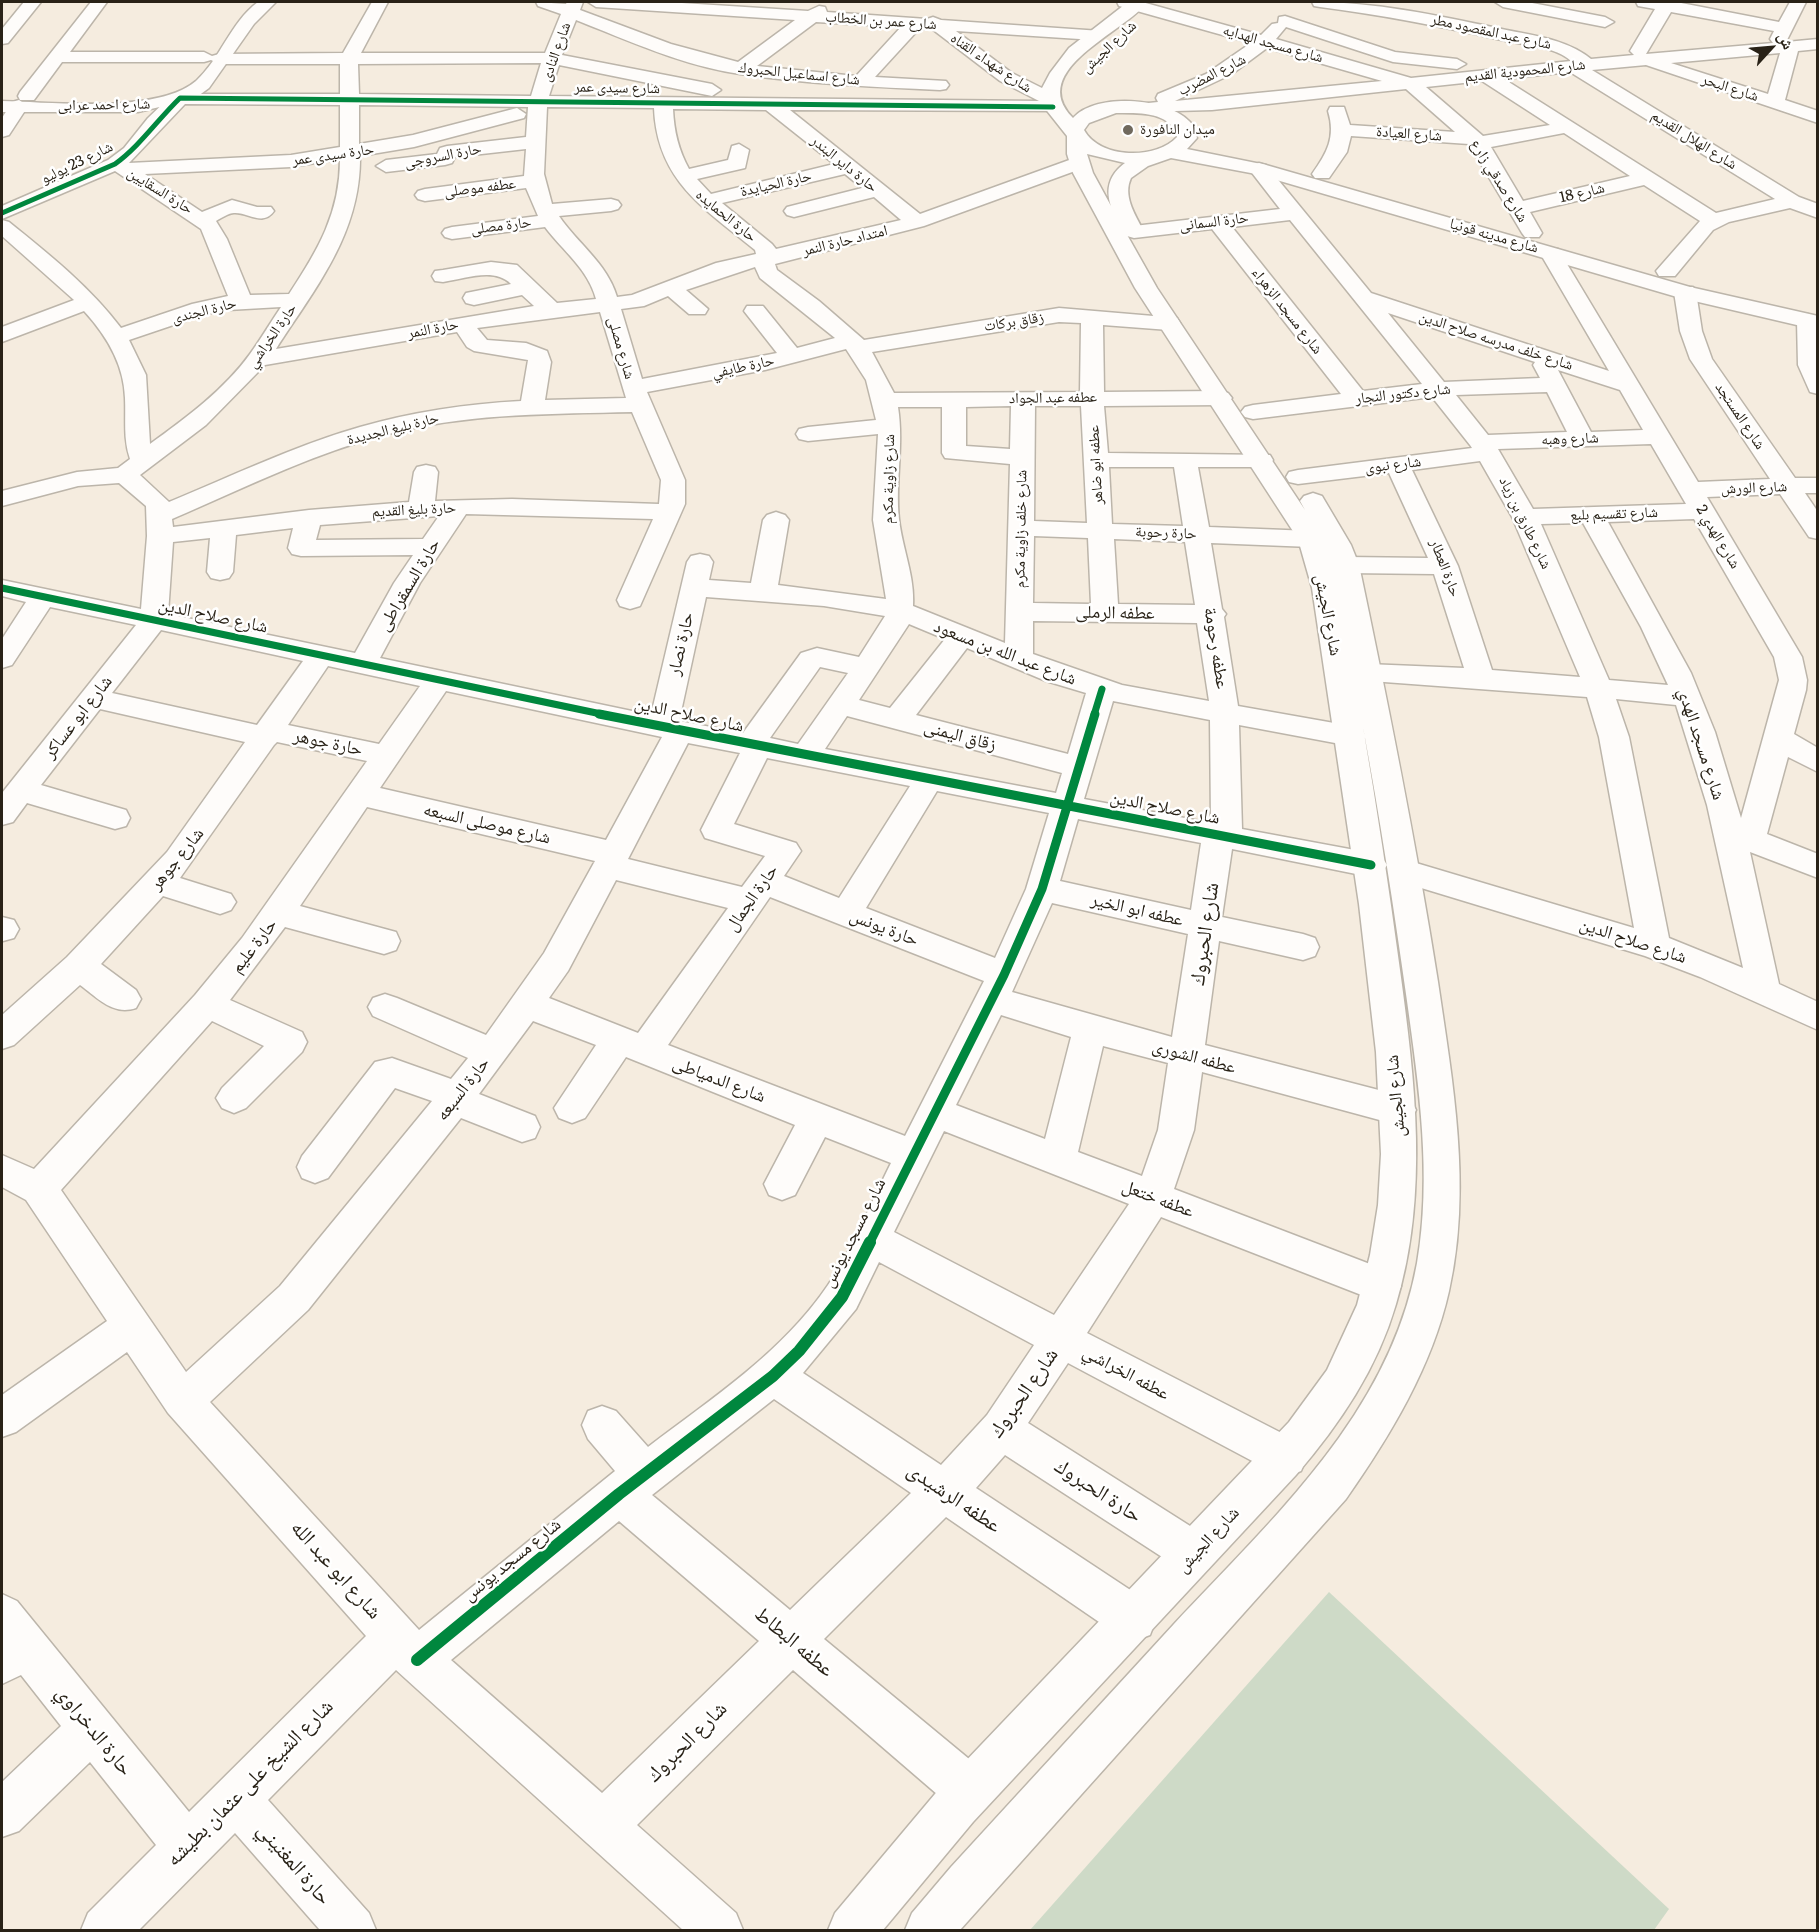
<!DOCTYPE html>
<meta charset="utf-8">
<style>
body{margin:0}
#map{position:relative;width:1819px;height:1932px;overflow:hidden;background:#f5ecdf;font-family:Literata,"Noto Naskh Arabic",serif}
canvas{display:block}
.frame{position:absolute;inset:0;border:3px solid #292217;pointer-events:none}
.north{position:absolute;left:1741px;top:18px;width:60px;height:60px;-webkit-text-stroke:4px #fff;paint-order:stroke;rotate:64deg;font-size:16px;font-weight:700;line-height:24px;text-align:center;color:#292217}
.north::after{content:'';display:block;margin:auto;width:21px;height:27px;background:#292217;clip-path:polygon(50% 0,100% 100%,50% 72%,0 100%)}
</style>
<div id="map">
<canvas width="1819" height="1932"></canvas>
<div class="frame"></div>
<div class="north">ش</div>
</div>
<script>
const ctx = document.querySelector('canvas').getContext('2d');
ctx.lineJoin = 'round';
function paint(path, color) {
  ctx.fillStyle = color;
  ctx.fill(path, 'evenodd');
}
function stroke(path, color, width, dash) {
  ctx.strokeStyle = color;
  ctx.lineWidth = width;
  ctx.lineCap = dash ? 'butt' : 'round';
  ctx.setLineDash(dash || []);
  ctx.stroke(path);
}
function label(font, color, halo, rows, align = 'center') {
  ctx.font = font + ' Literata,"Noto Naskh Arabic",serif';
  ctx.lineWidth = 5;
  ctx.setLineDash([]);
  ctx.textBaseline = 'middle';
  ctx.strokeStyle = halo;
  ctx.fillStyle = color;
  for (const [text, x, y, turn = 0] of rows) {
    ctx.save();
    ctx.translate(x, y);
    ctx.rotate((+turn || 0) * Math.PI / 180);
    ctx.textAlign = isNaN(turn) ? turn : align;
    if (halo) ctx.strokeText(text, 0, 0);
    ctx.fillText(text, 0, 0);
    ctx.restore();
  }
}
paint(new Path2D(`
 M1329 1592 1669 1909 1654 1930H1030Z`), '#cedac7');
const minor = new Path2D(`
 M24 2H41L8 43 2 44V29Z
 M91 2H107L70 52H204L212 56 219 54 343 53 372 2H388L361 53H545L561 14 538 6 536 2 566 4 567 2H583L580 10 671 44 738 62 795 20 596 7 588 2H666L808 11 819 6 825 7 827 12 927 19 933 17 941 20 1101 31 1104 35 1101 39 1095 40 956 31 1012 73 1058 96 1062 107 1060 111 790 110 920 214 1072 159H1086L1089 163 1086 167 924 226 775 264 777 270 819 301 864 340 1059 308 1177 318 1180 323 1177 328 1169 330 1103 325 1104 392 1220 391 1228 393 1232 398 1228 403 1220 405 1104 406 1108 453 1270 455 1273 460 1270 465 1261 467H1198L1209 527 1311 531 1320 533 1324 539 1320 545 1311 547 1211 543 1222 609 1226 614 1224 617 1238 706 1351 726 1361 729 1366 736 1361 743 1351 746 1239 725 1242 829 1371 853 1382 857 1387 865 1382 873 1371 877 1232 849 1222 917 1303 934 1315 938 1319 947 1315 956 1303 960 1219 941 1205 1045 1398 1095 1411 1100 1416 1110 1411 1120 1398 1125 1202 1072 1194 1130 1174 1189 1396 1274 1401 1286 1396 1298 1382 1303 1161 1217 1087 1333 1301 1443 1307 1457 1301 1471 1286 1477 1271 1471 1068 1363 1028 1423 1209 1538 1215 1553 1209 1568 1194 1574 1179 1568 1005 1455 976 1488 1150 1603 1156 1619 1150 1635 1134 1641 1118 1635 946 1517 824 1639 986 1773 992 1790 986 1807 969 1813 952 1807 793 1670 637 1825 736 1913 743 1930H683L396 1670 268 1800 369 1913 376 1930H320L235 1833 139 1930H81L88 1913 156 1845 90 1762 19 1831 2 1837V1782L61 1726 21 1675 2 1684V1594L17 1601 189 1812 366 1636 168 1413 127 1352 16 1432 2 1437V1395L107 1321 26 1200 2 1187V1155L34 1169 195 995 242 938 367 761 277 742 274 745 180 878 231 894 236 902 231 910 220 914 163 896 101 964 136 990 141 999 136 1008C113 1016 98 998 80 985L14 1045 2 1049V1015L67 957 167 852 245 742 100 709 41 785 126 810 130 818 126 826 115 829 27 803 13 822 2 825V793L136 625 50 607 12 665 2 668V639L26 602 2 596V580L141 609 147 536 146 506 119 483 78 486 2 506V491L77 472 118 468 130 459C123 439 126 419 125 398 124 364 106 335 84 311L2 342V327L74 300 2 236V220L9 222C50 255 90 287 121 328L192 304 228 296 201 229 115 171 2 219V206L108 160 124 148 148 118 173 94H340V64H219L211 60 204 62H62L34 100H20L18 96 20 92ZM576 20C629 41 684 66 740 74 807 84 873 87 940 90L946 89 949 85 946 81 875 77 919 29H932L1000 81 1039 101 549 96 559 65 712 96 721 90 712 84 562 55ZM816 22 901 27 856 76 757 66ZM541 63 531 96 359 94 358 64ZM185 104 340 105V147L291 155 129 163ZM359 105 528 107 526 137 447 146 440 148 437 154 386 160 376 166 386 172 445 165 452 163 455 157 526 149 524 176 425 189 418 191 415 195 418 199 425 201 526 188 538 216 452 227 445 229 442 233 445 237 452 239 545 227C563 251 588 269 596 299L557 303 517 265 491 262 443 270 435 271 432 276 435 281 443 282C465 279 494 267 511 284L466 293 463 298 466 303 474 305 522 295 534 306 276 349C315 288 361 234 360 156L414 147 524 118 526 114 517 108 413 135 359 144ZM547 107 654 108C657 181 704 208 755 250L756 254 716 263 632 295 617 297C607 263 577 243 559 216L611 211 618 209 621 205 618 201 611 199 552 204 544 174ZM673 109 766 110 834 164 711 194 697 179 745 168 749 150 739 144 732 146 728 160 689 169C678 149 674 131 673 109ZM340 159C340 213 318 250 289 294L250 295 227 239 216 221C221 218 229 213 234 213 248 212 263 227 274 211L271 207H257L232 200 202 212 145 174 291 167ZM845 174 862 188 787 207 784 211 787 215 794 217 874 197 901 220 776 249 772 244 722 203ZM755 267 760 278 835 338 797 348 763 306H747L744 311 777 353 642 379 621 309 644 306 668 296 689 314H705L708 309 686 290ZM281 307C270 323 261 339 250 354 224 390 186 418 150 444L146 375 129 340 206 314 228 310ZM600 312 626 398 545 400 551 362 547 351 526 343 487 340 477 328ZM1059 322 1081 323 1080 392 894 393 872 352ZM457 332 467 347 474 351 528 360 521 401C466 404 412 412 360 427 294 446 232 476 169 502L140 475 206 425 265 365ZM846 349 866 380 876 420 808 427 799 429 796 434 799 439 808 441 878 434 873 520 886 599 778 585 789 520 785 515 776 512 767 515 763 520 751 583 709 580 713 562 709 556 700 554 691 556 687 562 651 715 380 658 420 583 466 514 653 519 617 600 620 606 630 609 640 606 685 504V480L647 392 765 370ZM1011 406 1010 449 966 446V407ZM1035 406H1081L1087 523 1034 521ZM898 407H942V453L945 458 1010 464 1005 643 913 606C915 576 902 548 899 519 895 481 904 446 898 407ZM632 412 661 480 659 504 512 499 435 501 438 472 435 467 426 465 417 467 414 472 409 502 309 510 173 527 172 519C247 487 321 449 401 431 476 413 555 414 632 412ZM1109 467H1174L1183 526 1112 524ZM439 516 423 539 316 540 320 525ZM293 528 288 548 292 554 301 556 413 555 394 583 355 653 168 614 173 542 210 538 207 572 211 578 220 580 229 578 233 572 236 535ZM1034 536 1088 538 1091 604 1033 603ZM1114 539 1185 542 1195 605 1118 604ZM706 597 824 606 885 616 859 657 817 648 801 653 743 733 679 721ZM1033 621 1197 623 1209 701 1122 685 1033 654ZM909 624 945 639 890 708 859 700ZM161 630 303 661 257 725 112 693ZM967 648 1046 681 1086 693 1068 754 916 715ZM328 666 420 686 379 744 288 725ZM820 667 848 673 798 744 770 738ZM446 691 662 737 606 840 380 788ZM1113 701 1210 720 1211 823 1084 799ZM847 716 1062 773 1056 793 825 749ZM688 743 740 753 701 830 705 838 765 856 742 887 628 859ZM767 758 910 786 839 898 784 876 801 851 796 843 734 824ZM937 791 1049 813 1026 889 995 958 866 908ZM367 807 595 861 544 953 486 1035 397 998 385 994 373 998 368 1007 373 1016 468 1058 451 1079 392 1058 375 1062 302 1156 297 1167 302 1178 315 1183 328 1178 395 1088 432 1101 280 1286 186 1372 61 1190 212 1021 264 1046 222 1088 216 1098 222 1108 234 1113 246 1108 302 1052 307 1042 302 1032 230 1000 285 927 384 954 396 950 400 941 396 932 300 906ZM1078 819 1201 843 1191 910 1060 881ZM616 880 728 908 638 1033 549 998 568 971ZM770 897 984 981 905 1136 668 1045ZM1052 903 1188 934 1172 1037 1012 992ZM1001 1015 1071 1037 1045 1139 956 1105ZM533 1021 596 1045 554 1108 559 1118 572 1123 585 1118 626 1057 795 1125 764 1184 769 1195 782 1200 795 1195 825 1137 891 1163C872 1201 851 1251 828 1285 782 1353 712 1398 648 1447L616 1411 602 1406 588 1411 582 1425 588 1439 615 1471 419 1630 210 1402 308 1310 461 1118 522 1142 535 1138 540 1127 535 1116 479 1094ZM1103 1046 1168 1063 1158 1130 1142 1176 1078 1152ZM944 1131 1129 1204 1054 1315 894 1232ZM879 1262 1034 1345 987 1415 941 1465 803 1373 856 1309ZM774 1399 911 1493 790 1610 652 1495ZM619 1521 759 1641 602 1793 451 1660Z
 M1117 2H1142L1261 35 1272 24 1278 23 1279 17 1285 16 1395 52 1457 59 1466 64 1457 69 1393 62 1286 27 1276 39 1411 78 1571 61C1556 47 1526 45 1506 41 1444 27 1383 15 1320 7L1314 6 1312 2C1376 2 1435 15 1497 28 1528 35 1566 38 1591 59L1634 55 1630 51 1655 9 1638 6 1636 2H1676L1779 22 1790 2H1806L1786 42 1818 39V49L1798 51 1785 100 1818 111V123L1646 65 1592 70 1799 197 1818 204V218L1790 208 1729 222 1713 230 1675 276H1659L1656 271 1700 221 1644 185 1530 212 1542 233 1539 237H1525L1522 233 1469 144 1351 136 1347 152 1329 178H1315L1312 174C1327 153 1336 137 1328 111L1330 107H1344L1350 125 1455 132 1406 89 1212 110 1139 112 1137 108 1139 104 1158 102 1156 98 1158 94 1206 74 1251 43 1119 6ZM1671 12 1774 31 1770 39 1773 43 1646 54ZM1267 48 1382 81 1175 101 1232 74ZM1780 53 1768 94 1671 63ZM1570 72 1775 199 1716 213 1504 79ZM1482 81 1550 125 1483 136 1426 87ZM1564 133 1630 176 1523 201 1491 147Z
 M1495 2H1527L1605 17 1614 22 1605 27 1503 7Z
 M19 100 28 106 9 135 2 137V118L12 102Z
 M1259 163 1266 165 1371 293 1609 371 1540 253 1544 249H1558L1698 482 1770 479 1690 359 1680 331 1674 292 1677 287H1693L1696 292 1702 331 1712 359 1795 478H1818V493H1805L1818 512V539L1809 537 1780 494 1707 497 1802 657 1807 680 1806 690 1794 734 1818 748V772L1788 757 1767 834 1818 854V878L1750 852 1779 984 1818 1002V1030L1700 977 1645 956 1395 880 1390 872 1395 864 1406 860 1634 928 1599 737 1587 697 1357 680 1353 673 1357 666 1367 664 1464 668 1434 574 1346 573 1337 571 1333 565 1337 559 1346 557 1428 558 1389 473 1298 484 1289 482 1286 477 1289 472 1298 470 1472 448 1470 445 1432 397 1253 419 1245 417 1241 412 1245 407 1253 405 1341 394 1212 229 1134 238 1127 236 1124 232 1127 228 1134 226 1280 209 1249 169 1252 165ZM1290 220 1422 384 1363 391 1232 227ZM1388 313 1535 362 1533 365 1540 378 1444 382ZM1558 370 1620 390 1643 430 1591 432ZM1547 392 1567 432 1488 435 1456 395ZM1651 444 1686 504 1533 509 1498 449ZM1480 461 1512 517 1580 677 1492 670 1458 566 1412 470ZM1694 519 1774 657 1779 680 1741 818 1715 732 1691 673 1608 522ZM1583 523 1641 627 1668 685 1609 680 1541 524ZM1616 699 1676 705 1707 805 1743 968 1669 938 1629 737Z
 M1808 314 1818 319V394L1810 392 1798 365 1797 321 1800 316Z
 M2 917 14 920 19 929 14 938 3 941Z`);
const major = new Path2D(`
 M258 2H276L254 24 209 88 194 99 138 112H2V101C51 102 158 114 196 81 221 58 230 23 258 2Z
 M1128 2H1147C1126 32 1025 70 1073 118 1096 92 1167 98 1189 121 1194 125 1195 132 1197 138L1187 149 1266 165 1690 287 1818 316V330L1677 297 1256 174 1171 158 1148 166 1131 178C1123 195 1134 213 1142 228L1139 232 1126 233 1157 288 1305 510 1300 501 1304 496 1313 493 1322 496 1351 545 1359 565C1388 703 1416 842 1438 982 1453 1084 1472 1189 1449 1291 1432 1367 1390 1436 1346 1499L960 1930H905L912 1913 951 1867C1025 1786 1100 1705 1174 1624 1273 1518 1390 1413 1417 1263 1432 1176 1419 1087 1407 1001 1394 909 1380 818 1363 727 1377 808 1389 889 1400 970 1415 1081 1429 1195 1396 1304 1377 1369 1340 1424 1296 1475L973 1822 883 1930H828L835 1913 940 1788 1289 1422 1327 1370 1357 1305 1370 1255 1378 1205 1381 1154 1376 1052 1359 904 1312 588 1298 539 1135 288 1073 173 1067 154V136L1044 107 1042 88 1050 73 1069 48ZM1116 113C1138 113 1171 111 1177 137 1156 160 1100 159 1084 130L1089 123ZM1087 154 1125 163C1110 174 1105 188 1111 206L1093 173Z`);
stroke(minor, '#bcb5aa', 3);
stroke(major, '#bcb5aa', 3);
paint(minor, '#fefcfa');
paint(major, '#fefcfa');
stroke(new Path2D(`
 M2 213 115 164C140 146 158 119 180 98L1053 107`), '#00873e', 5);
stroke(new Path2D(`
 M2 588 606 715
 M1094 715 1102 689`), '#00873e', 7);
stroke(new Path2D(`
 M599 714 1371 865
 M869 1244 1004 975 1042 889 1095 714`), '#00873e', 9);
stroke(new Path2D(`
 M417 1660 619 1494 773 1376 799 1351 842 1297 870 1242`), '#00873e', 12);
for (const [x, y, r, color] of [
 [1128,130,6,"#70695d"]
]) {
  const dot = new Path2D();
  dot.arc(x, y, r, 0, 2 * Math.PI);
  ctx.fillStyle = color;
  ctx.fill(dot);
  stroke(dot, '#fff', 2);
}
label('15px', '#292217', '#fff', [
 ["شارع عمر بن الخطاب",881,21,4],
 ["شارع عبد المقصود مطر",1491,32,12],
 ["شارع مسجد الهدايه",1273,44,16],
 ["شارع الجيش",1109,47,-43],
 ["شارع النادى",556,52,-70],
 ["شارع شهداء القناه",991,63,34],
 ["شارع المحمودية القديم",1525,71,-6],
 ["شارع اسماعيل الحبروك",799,74,6],
 ["شارع المضرب",1212,75,-27],
 ["شارع سيدى عمر",617,88,1],
 ["شارع البحر",1730,88,18],
 ["شارع احمد عرابى",104,105,-1],
 ["شارع العيادة",1409,134,4],
 ["شارع الهلال القديم",1694,140,32],
 ["حارة سيدى عمر",333,155,-8],
 ["حارة السروجى",443,156,-11],
 ["شارع 23 يوليو",77,163,-26],
 ["حارة داير البندر",844,164,39],
 ["شارع صدقي زارع",1499,181,58],
 ["حارة الحيايدة",776,184,-13],
 ["عطفه موصلى",480,188,-7],
 ["حارة السقايين",160,191,32],
 ["شارع 18",1582,193,-13],
 ["حارة الحمايده",726,216,39],
 ["حارة السمانى",1214,222,-7],
 ["حارة مصلى",501,226,-7],
 ["شارع مدينه قونيا",1494,236,16],
 ["امتداد حارة النمر",845,241,-14],
 ["حارة الجندى",204,311,-14],
 ["شارع مسجد الزهراء",1287,311,52],
 ["زقاق بركات",1014,322,-9],
 ["حارة النمر",433,329,-11],
 ["حارة الخراشي",272,336,-55],
 ["شارع خلف مدرسه صلاح الدين",1496,341,18],
 ["شارع مصلى",621,348,74],
 ["حارة طايفي",743,367,-12],
 ["شارع دكتور النجار",1403,394,-6],
 ["عطفه عبد الجواد",1053,398,-1],
 ["شارع المستجد",1740,416,56],
 ["حارة بليغ الجديدة",393,429,-14],
 ["شارع وهبه",1570,439,-2],
 ["عطفه ابو ضاهر",1096,465,-93],
 ["شارع نبوى",1393,465,-7],
 ["شارع زاوية مكرم",889,479,-89],
 ["شارع الورش",1754,488,-2],
 ["حارة بليغ القديم",414,510,-3],
 ["شارع تقسيم بلبع",1614,514,-2],
 ["شارع طارق بن زياد",1525,523,64],
 ["شارع خلف زاوية مكرم",1021,529,-89],
 ["حارة رحوبة",1166,533,2],
 ["شارع الهدي 2",1718,537,59],
 ["حارة العطار",1445,568,69]
]);
label('15px', '#292217', '#fff', [
 ["ميدان النافورة",1140,130]
], 'left');
label('18px', '#292217', '#fff', [
 ["حارة السمقراطى",409,585,-59],
 ["عطفه الرملى",1115,613,1],
 ["شارع الجيش",1328,615,79],
 ["شارع صلاح الدين",213,616,12],
 ["حارة نصار",681,644,-77],
 ["عطفه رحومة",1216,648,81],
 ["شارع عبد الله بن مسعود",1005,653,21],
 ["شارع صلاح الدين",689,715,12],
 ["شارع ابو عساكر",78,717,-52],
 ["زقاق اليمنى",960,736,15],
 ["حارة جوهر",328,743,12],
 ["شارع مسجد الهدي",1701,744,72],
 ["شارع صلاح الدين",1165,808,11],
 ["شارع موصلى السبعه",487,824,13],
 ["شارع جوهر",177,859,-51],
 ["حارة الجمال",752,898,-55],
 ["عطفه ابو الخير",1137,910,13],
 ["حارة يونس",884,928,21],
 ["شارع صلاح الدين",1633,941,18],
 ["حارة عليم",254,946,-52],
 ["عطفه الشورى",1194,1057,15],
 ["شارع الدمياطى",719,1080,21],
 ["حارة السبعه",463,1089,-52],
 ["شارع الجيش",1396,1096,-95],
 ["عطفه ختعل",1158,1199,21],
 ["شارع مسجد يونس",854,1233,-63],
 ["عطفه الخراشي",1126,1373,28],
 ["شارع الجيش",1208,1540,-47],
 ["شارع مسجد يونس",512,1560,-39]
]);
label('21px', '#292217', '#fff', [
 ["شارع الحبروك",1205,934,-82],
 ["شارع الحبروك",1024,1393,-55],
 ["حارة الحبروك",1098,1491,33],
 ["عطفه الرشيدى",954,1498,34],
 ["شارع ابو عبد الله",336,1570,48],
 ["عطفه البطاط",794,1642,40],
 ["حارة الدخراوي",94,1731,51],
 ["شارع الحبروك",687,1742,-45],
 ["شارع الشيخ على عثمان بطيشه",250,1783,-45],
 ["حارة المغنيني",294,1864,49]
]);
</script>
